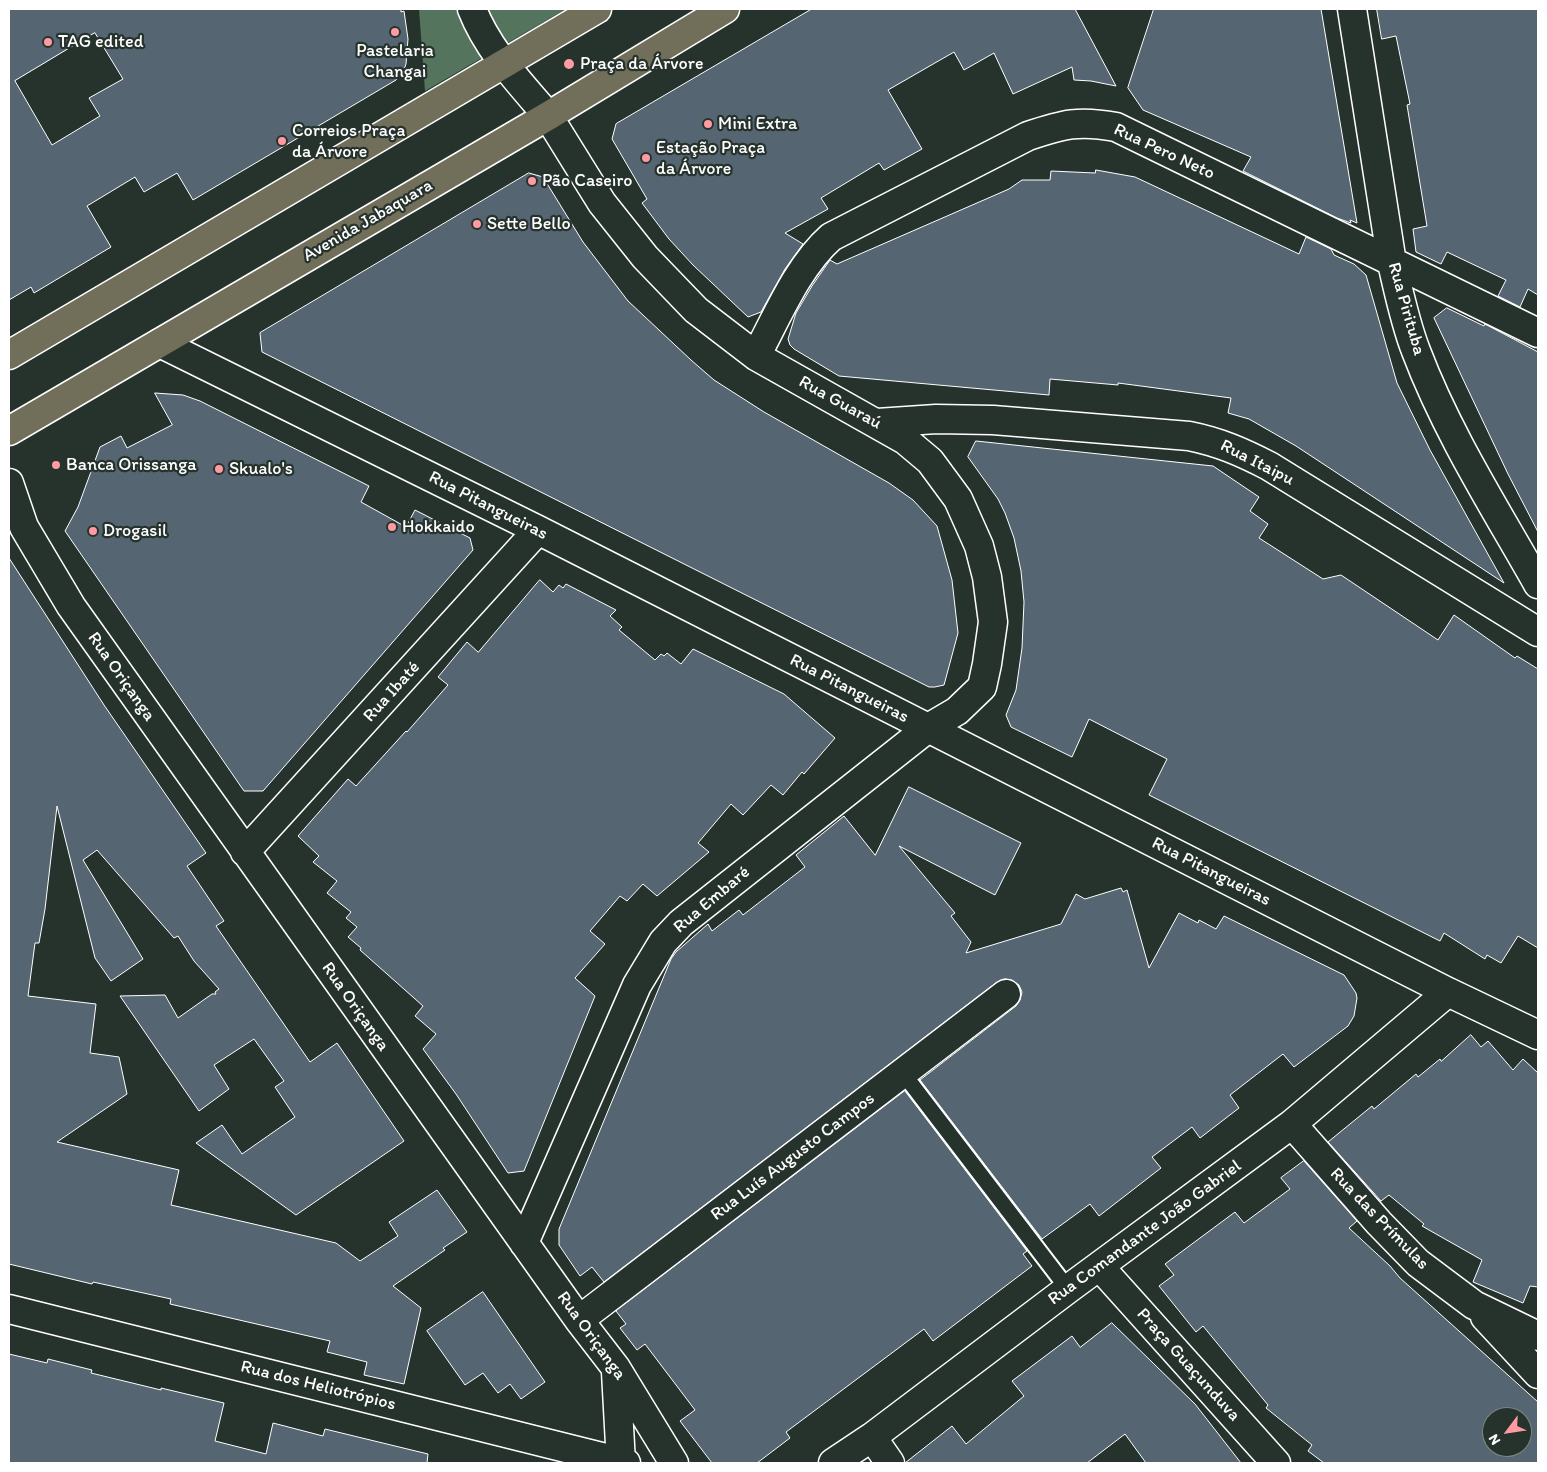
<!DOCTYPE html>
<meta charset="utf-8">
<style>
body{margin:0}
#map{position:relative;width:1547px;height:1472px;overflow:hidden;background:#26332d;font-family:Itim,sans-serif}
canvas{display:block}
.frame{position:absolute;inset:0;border:10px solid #fff;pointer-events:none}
.north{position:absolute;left:1482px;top:1407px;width:50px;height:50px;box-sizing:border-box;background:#26332d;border:1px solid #7d8581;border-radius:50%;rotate:239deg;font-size:14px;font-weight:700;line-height:20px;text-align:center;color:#fff}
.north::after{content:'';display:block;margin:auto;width:18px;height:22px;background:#ff9aa2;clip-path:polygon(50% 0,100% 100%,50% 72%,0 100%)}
</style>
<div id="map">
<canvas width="1547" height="1472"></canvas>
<div class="frame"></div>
<div class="north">N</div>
</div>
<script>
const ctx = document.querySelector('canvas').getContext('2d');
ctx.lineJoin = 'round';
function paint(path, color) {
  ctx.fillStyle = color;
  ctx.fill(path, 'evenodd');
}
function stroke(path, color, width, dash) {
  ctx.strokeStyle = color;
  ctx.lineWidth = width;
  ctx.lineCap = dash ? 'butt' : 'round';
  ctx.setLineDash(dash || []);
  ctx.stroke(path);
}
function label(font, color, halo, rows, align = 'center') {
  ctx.font = font + ' Itim,sans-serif';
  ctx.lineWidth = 4.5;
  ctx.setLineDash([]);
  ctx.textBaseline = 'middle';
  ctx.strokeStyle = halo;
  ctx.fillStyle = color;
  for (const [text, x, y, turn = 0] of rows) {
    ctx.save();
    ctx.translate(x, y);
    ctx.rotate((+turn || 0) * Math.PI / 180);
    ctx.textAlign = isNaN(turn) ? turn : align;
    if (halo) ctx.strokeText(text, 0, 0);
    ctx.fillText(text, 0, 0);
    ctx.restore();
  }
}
paint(new Path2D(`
 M419 9H566L425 91Z`), '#54745e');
const building = new Path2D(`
 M9 9H401V12L404 11 408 39 406 64 404 70 396 80 193 200 177 173 144 192 135 177 87 206 111 247 34 293 31 287 9 300ZM95 33 123 79 89 98 100 116 52 145 15 81Z
 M812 9H1075L1116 86 1091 81 1074 80 1072 67 1013 94 994 53 964 70 954 52 888 90 922 149 884 170 879 163 821 198 828 209 785 233 803 244 785 269 761 312 748 317 693 265 669 239 642 203 647 199 612 139 616 124Z
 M1154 9H1321L1357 223 1350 220 1351 223 1337 218 1243 171 1251 157 1143 110 1128 88Z
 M1377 9H1538V295L1528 289 1520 307 1498 296 1506 280 1447 252 1441 264 1416 252 1413 229 1427 226 1407 105 1410 104 1396 36 1382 39Z
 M1096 170 1135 177 1299 254 1306 237 1331 249 1334 255 1354 264 1366 275 1397 383 1430 450 1504 583 1296 446 1249 419 1228 413 1231 398 1141 386 1118 383V385L1050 379 1049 395 839 376 794 349 790 345 788 339 796 313 812 286 830 260 837 264 1009 189 1022 180H1050L1051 171 1095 173Z
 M529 173 543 177 583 242 628 301 691 360 714 380 764 412 889 483 913 500 937 526 952 580 958 633 944 685 935 687H929L262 352 260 333Z
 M1447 308 1484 326 1485 324 1538 352V532L1508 474 1434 318Z
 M155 393 183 395 200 401 369 486 361 502 406 527 415 510 470 538 473 550 263 791H244L65 531 78 507 100 447 121 436 127 448 172 425Z
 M976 441 1213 466 1259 497 1250 511 1268 524 1259 538 1323 579 1341 575 1438 640 1454 615 1515 658 1517 656 1538 669V948L1518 936 1501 963 1487 955 1485 959 1444 933 1440 941 1149 795 1167 759 1089 719 1072 757 1011 727 1006 715 1016 690 1022 648 1024 602 1021 571 1014 538 1005 513 998 499 968 457Z
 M9 558 104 705 206 853 187 866 224 921 216 926 310 1062 337 1043 404 1141 296 1215 196 1143 222 1125 242 1154 295 1117 275 1087 284 1081 254 1039 214 1065 229 1089 199 1111 120 996 165 995 178 1018 212 994H216L215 992 219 989 194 961 178 936 174 938 97 850 83 860 143 959 111 981 95 958 57 806 45 909 39 943H35L28 996 96 1004 90 1053 119 1057 127 1094 57 1142 179 1170 171 1205 336 1243 360 1261 398 1236 389 1222 437 1190 467 1232 443 1248 445 1250 393 1286 421 1308 404 1384 364 1375 367 1362 327 1352 330 1341 170 1304 171 1299 93 1282 92 1284 9 1264Z
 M540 580 553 592 559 585 563 588 566 584 616 610 610 616 622 627 619 630 655 660 661 654 664 656 667 653 681 664 693 649 784 694 835 738 804 774 802 772 783 795 771 785 743 815 731 804 698 843 709 852 657 896 643 884 627 901 620 896 590 931 605 944 575 978 595 996 524 1171 508 1173 456 1094 423 1049 436 1034 415 1016 423 1006 360 950 361 948 348 937 357 927 346 918 351 912 327 893 337 881 313 862 319 856 298 836 348 779 356 786 406 731 407 732 448 685 438 677 467 642 478 652Z
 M909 787 1021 843 995 895 899 846 955 913 951 916 971 942 966 953 1061 924 1076 894 1085 899 1121 888 1123 892 1127 890 1149 968 1179 913 1198 923 1199 920 1216 929 1224 916 1344 975 1356 993 1357 998 1354 1016 1348 1026 1294 1067 1283 1054 1230 1095 1239 1108 1200 1138 1192 1127 1152 1157 1161 1168 1099 1216 1090 1204 1042 1239 920 1080 1016 1006 1020 1000 1022 992 1019 985 1012 980 1004 979 997 982 604 1282 592 1267 580 1276 559 1245V1229L671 959 676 952 708 924 712 931 739 910 743 915 805 867 796 855 844 816 875 855Z
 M1471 1035 1481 1047 1488 1041 1513 1070 1523 1059 1538 1073V1287L1530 1286 1523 1303 1473 1282 1482 1260 1422 1226 1424 1224 1389 1195 1381 1201 1328 1142 1372 1106 1374 1109 1416 1074 1418 1077 1440 1059 1441 1061Z
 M905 1091 1027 1251 1023 1254 1032 1266 933 1341 924 1329 786 1432 790 1438 757 1463H712L680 1421 695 1410 645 1344 637 1350 620 1328 626 1324 616 1311Z
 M1304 1161 1357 1221 1349 1228 1390 1266 1400 1278 1538 1402V1463H1324L1308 1451 1312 1445 1266 1408 1268 1405 1203 1326 1196 1332 1159 1286 1174 1275 1165 1264 1235 1212 1244 1223 1290 1189 1281 1178ZM1492 1417H1522V1447H1492Z
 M483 1292 545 1382 521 1399 510 1384 498 1393 483 1373 465 1385 427 1331Z
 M1112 1323 1195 1404 1241 1463H1146L1125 1434 1087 1463H905L952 1426 966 1444 1024 1396 1012 1381 1072 1336 1080 1347Z
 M9 1354 47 1363 48 1359 92 1370 91 1373 161 1390V1388L224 1403 215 1441 266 1454 273 1423 323 1436 325 1429 428 1454 427 1463H9Z`);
paint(building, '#556572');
stroke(building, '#fff', 1);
const lane = new Path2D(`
 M903 1073 1068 1289`);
const street = new Path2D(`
 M1352 9 1392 263C1399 293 1405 323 1416 351 1447 433 1495 508 1538 584
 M160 343 538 530 1448 992 1538 1035
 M756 356C777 317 798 266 831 237L1028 136C1064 124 1079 120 1116 127L1538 333
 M877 423 936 419 993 420 1189 436C1219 442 1242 452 1269 466L1538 632
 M9 483 24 527 71 606 579 1320 616 1368 674 1463
 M245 852 538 530
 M1292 1124 1379 1223 1418 1263 1474 1305 1538 1336
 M524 1243 637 985 663 942 681 923 928 728 957 711 982 687 987 664 993 622 987 577 979 546 958 499 930 461 905 440 756 356 696 310 645 257 602 203 548 116
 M1100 1267 1276 1463
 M9 1309 626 1463
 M1485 1317 1538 1374
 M579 1320 1006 994
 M616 1372 621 1463
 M872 1437 890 1463
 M833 1463 872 1437 1068 1289 1292 1124 1448 992`);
const secondary = new Path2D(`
 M472 9C488 50 519 82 548 116`);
const primary = new Path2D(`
 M9 355 597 9
 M9 431 548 116 725 9`);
stroke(lane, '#fff', 19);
stroke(street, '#fff', 31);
stroke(secondary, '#fff', 31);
stroke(primary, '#fff', 31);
stroke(lane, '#26332d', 15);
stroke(street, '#26332d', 28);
stroke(secondary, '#26332d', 28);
stroke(primary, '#716e59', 28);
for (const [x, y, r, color] of [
 [395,32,5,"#ff9aa2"],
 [48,42,5,"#ff9aa2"],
 [569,64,6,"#ff9aa2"],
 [708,124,5,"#ff9aa2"],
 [282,141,5,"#ff9aa2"],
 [646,158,5,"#ff9aa2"],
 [532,181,5,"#ff9aa2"],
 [477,224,5,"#ff9aa2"],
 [56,465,5,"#ff9aa2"],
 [219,469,5,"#ff9aa2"],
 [392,527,5,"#ff9aa2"],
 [93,531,5,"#ff9aa2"]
]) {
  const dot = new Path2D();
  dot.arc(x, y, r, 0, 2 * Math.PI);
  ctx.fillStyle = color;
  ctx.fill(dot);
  stroke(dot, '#26332d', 2);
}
label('18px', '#fff', '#26332d', [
 ["TAG edited",58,42],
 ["Pastelaria",395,51,"center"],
 ["Changai",395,72,"center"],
 ["Praça da Árvore",580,64],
 ["Mini Extra",718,124],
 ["Correios Praça",292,131],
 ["da Árvore",292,152],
 ["Estação Praça",656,148],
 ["da Árvore",656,169],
 ["Pão Caseiro",542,181],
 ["Sette Bello",487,224],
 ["Banca Orissanga",66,465],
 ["Skualo's",229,469],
 ["Hokkaido",402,527],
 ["Drogasil",103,531]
], 'left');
label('18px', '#fff', '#26332d', [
 ["Rua Pero Neto",1164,152,25],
 ["Avenida Jabaquara",368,221,-30],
 ["Rua Pirituba",1406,309,74],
 ["Rua Guaraú",840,403,29],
 ["Rua Itaipu",1257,463,27],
 ["Rua Pitangueiras",488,506,27],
 ["Rua Oriçanga",121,677,55],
 ["Rua Pitangueiras",849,689,27],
 ["Rua Ibaté",392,692,-48],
 ["Rua Pitangueiras",1211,872,27],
 ["Rua Embaré",712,900,-40],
 ["Rua Oriçanga",355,1007,55],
 ["Rua Luís Augusto Campos",793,1157,-37],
 ["Rua das Prímulas",1379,1219,46],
 ["Rua Comandante João Gabriel",1145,1233,-36],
 ["Rua Oriçanga",591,1336,54],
 ["Praça Guaçunduva",1188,1365,48],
 ["Rua dos Heliotrópios",318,1386,14]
]);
</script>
